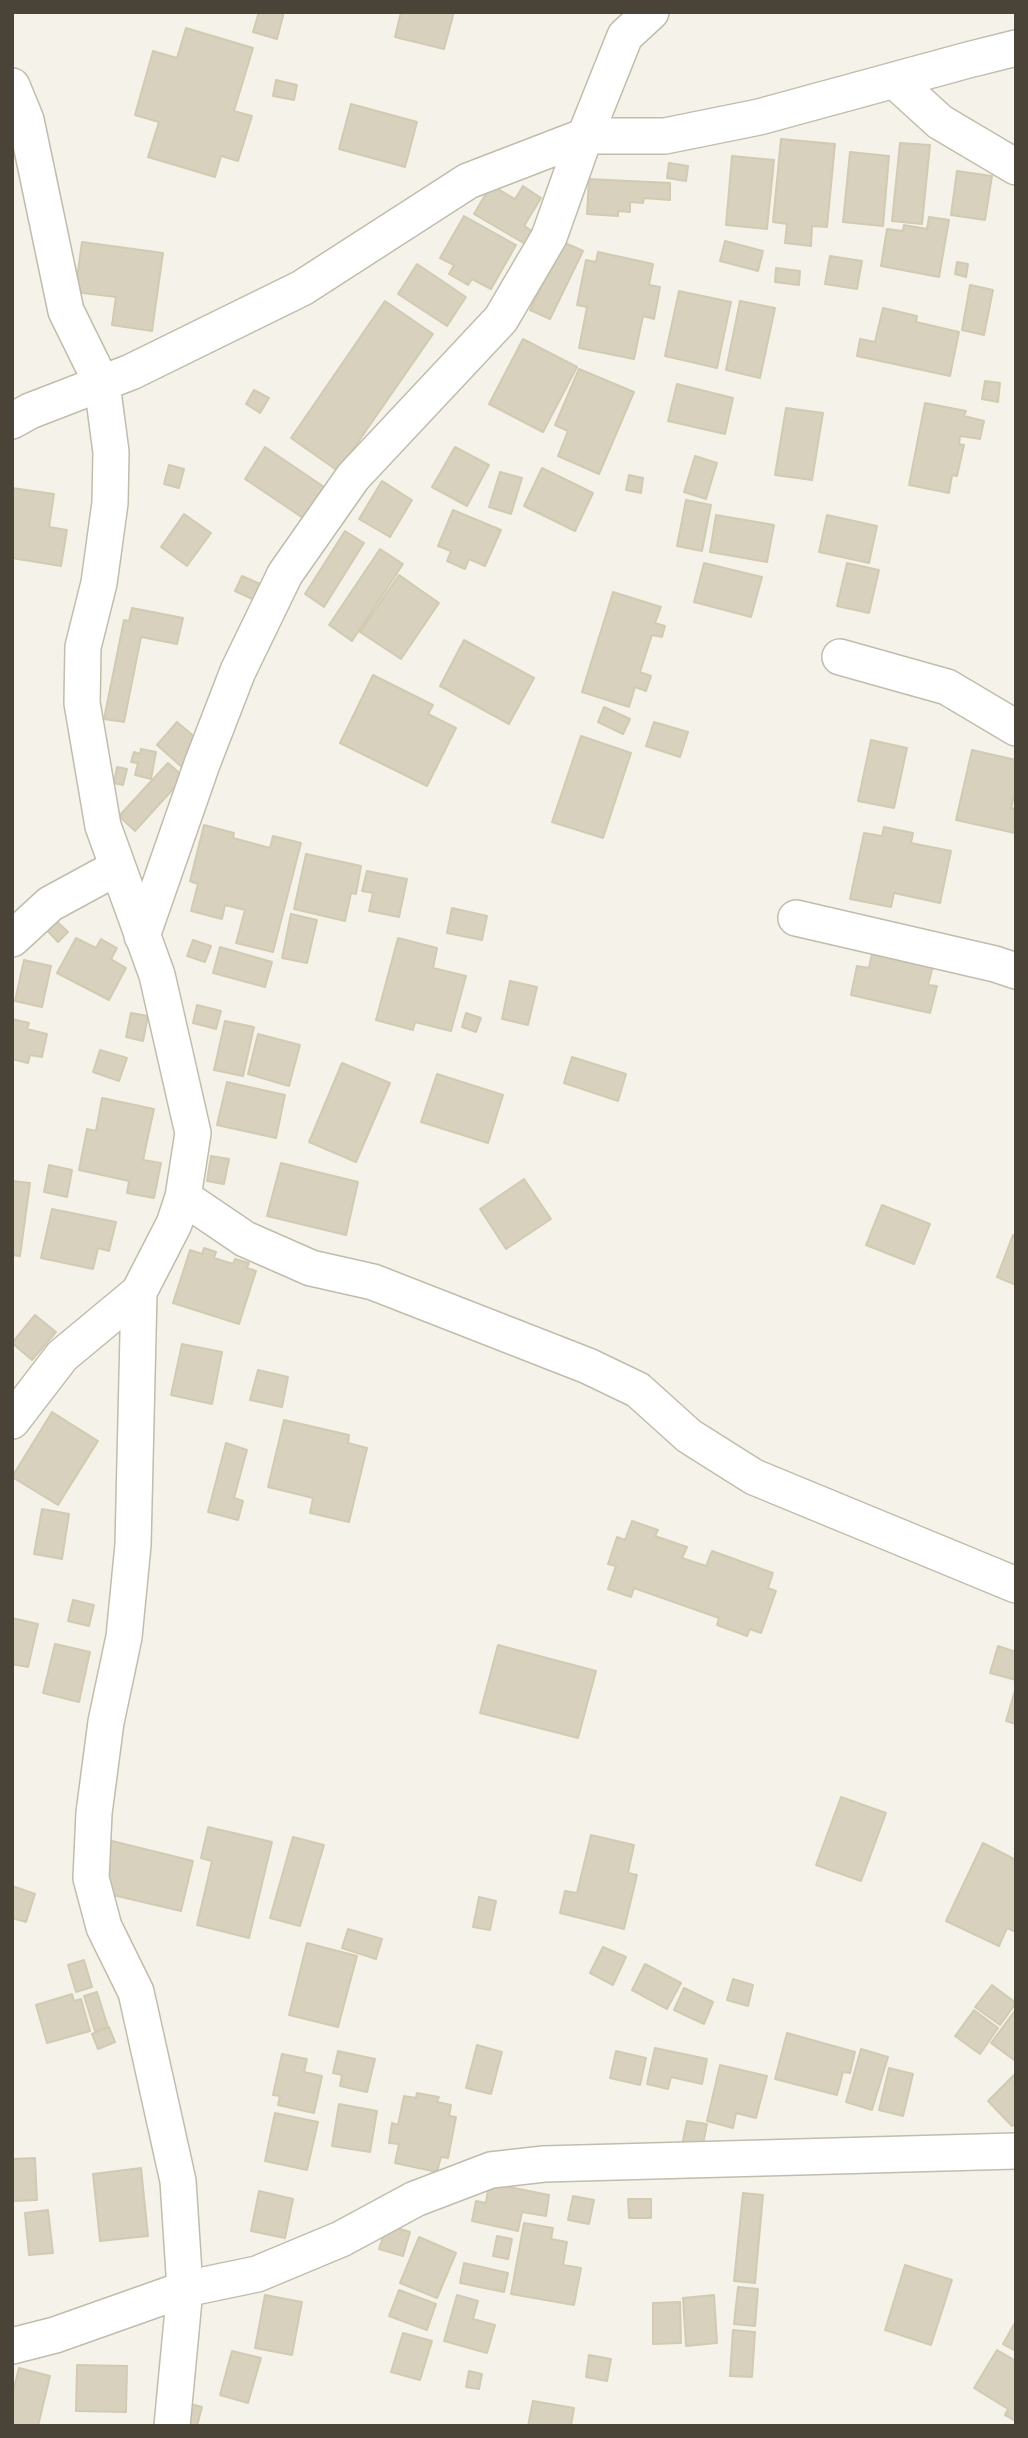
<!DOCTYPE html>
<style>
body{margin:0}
#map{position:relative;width:1028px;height:2438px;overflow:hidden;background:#f5f3e9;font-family:Montserrat,sans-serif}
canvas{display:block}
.frame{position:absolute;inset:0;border:14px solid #494437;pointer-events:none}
</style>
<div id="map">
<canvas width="1028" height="2438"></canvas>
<div class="frame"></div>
</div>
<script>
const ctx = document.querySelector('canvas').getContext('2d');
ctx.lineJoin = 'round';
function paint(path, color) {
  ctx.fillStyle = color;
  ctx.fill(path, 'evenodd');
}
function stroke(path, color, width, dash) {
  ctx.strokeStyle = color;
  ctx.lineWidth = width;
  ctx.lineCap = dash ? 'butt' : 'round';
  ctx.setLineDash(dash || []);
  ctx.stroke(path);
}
const building = new Path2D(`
 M259 12H284L277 39 253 32Z
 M401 12H454L444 49 395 37Z
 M186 28 253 48 234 111 252 116 238 161 221 156 215 177 148 157 159 122 135 115 153 51 177 58Z
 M276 80 297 85 294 100 273 96Z
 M351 104 417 122 405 167 339 149Z
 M781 139 835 144 827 227 812 226 811 246 785 243 787 224 773 222Z
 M900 143 930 145 922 224 892 221Z
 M850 152 889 156 883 226 843 222Z
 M732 156 774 160 767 229 726 225Z
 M669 163 688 166 686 181 667 178Z
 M957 171 992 176 985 220 951 215Z
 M589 179 670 183V200L644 198 643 203 630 202V212L618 211V216L587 214Z
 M491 185 515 199 523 186 541 198 524 226 534 232 527 245 474 214Z
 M464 216 516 245 491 289 472 279 468 285 449 274 454 265 440 258Z
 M929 217 949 220 939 277 881 266 887 229 903 231 904 225 927 229Z
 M725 241 763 251 758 271 720 261Z
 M82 242 163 253 152 331 112 325 116 297 75 292Z
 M563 242 583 251 550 319 530 310Z
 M598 252 653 264 649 285 660 287 654 319 643 316 634 359 579 348 587 307 577 305 586 260 596 262Z
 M830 256 862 261 857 289 825 284Z
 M957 262 968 264 966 277 955 274Z
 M417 264 466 297 447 326 398 294Z
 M776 268 800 271 799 285 775 282Z
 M970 285 993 290 984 335 962 330Z
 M679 291 731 302 717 368 665 356Z
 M385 301 433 334 338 471 291 438Z
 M740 301 775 308 760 378 726 370Z
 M883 308 917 316 916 322 959 332 950 376 857 356 860 339 875 342Z
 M523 339 577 367 543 432 489 404Z
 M579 369 634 392 599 474 558 456 568 431 555 425Z
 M985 381 1000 383 998 402 982 399Z
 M677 384 733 398 725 434 668 421Z
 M254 390 269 398 260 413 246 404Z
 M925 403 966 411 964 416 984 421 980 439 960 436 959 444 964 445 957 476 952 475 949 493 909 485Z
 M786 408 823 413 812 480 775 475Z
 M265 447 330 491 309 522 245 479Z
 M455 447 489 465 467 506 432 487Z
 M695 456 717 463 706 499 684 492Z
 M169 465 184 469 179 488 164 484Z
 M542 468 593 493 575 531 524 506Z
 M500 472 522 478 511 514 489 507Z
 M629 475 643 478 641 493 626 490Z
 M382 481 412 500 390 537 359 519Z
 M12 488 54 494 49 527 67 530 61 566 12 558Z
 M686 500 711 505 702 551 677 546Z
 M453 510 501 530 485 566 469 559 465 569 447 561 451 551 438 546Z
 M184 514 211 533 187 566 161 547Z
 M716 515 774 525 767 562 710 552Z
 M827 515 877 526 869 563 819 552Z
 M345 531 364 543 324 607 305 594Z
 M380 549 403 564 352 641 329 625Z
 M704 563 762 577 751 617 694 602Z
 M847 563 879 570 869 613 837 606Z
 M399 575 439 603 401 659 360 632Z
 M242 576 269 588 261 603 235 591Z
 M613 592 661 607 655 623 665 626 662 637 652 635 640 672 651 676 646 691 635 687 629 707 582 692Z
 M132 608 183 618 177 644 141 637 124 722 104 719 124 620 129 621Z
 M464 640 534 678 509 724 440 686Z
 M373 675 433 705 428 714 456 728 427 786 340 743Z
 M604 707 630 719 623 734 598 722Z
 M177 722 203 744 183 768 157 745Z
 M654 722 688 732 680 757 646 746Z
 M581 736 631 753 603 838 552 822Z
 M871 740 907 748 894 808 858 801Z
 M141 749 156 752 151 779 135 775 138 763 131 762 134 752 140 754Z
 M972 750 1016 760V788L1011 808 1016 809 1015 833 956 820Z
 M168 763 184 777 135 831 119 816Z
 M117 767 127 769 123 785 114 783Z
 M204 825 234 833 233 838 270 848 273 836 301 843 273 952 236 943 245 910 225 905 222 919 191 911 198 884 190 881Z
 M884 827 913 833 911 843 951 851 940 903 894 893 891 907 850 899 864 833 882 836Z
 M306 854 361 866 356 894 351 893 345 921 294 909Z
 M367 871 407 879 399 917 369 911 373 893 362 891Z
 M452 908 487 916 482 940 447 933Z
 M291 914 317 920 307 963 282 958Z
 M51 916 68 932 58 942 42 925Z
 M76 938 96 948 101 939 117 948 111 959 126 968 109 1000 57 973Z
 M398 938 437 948 433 968 466 976 451 1031 415 1022 413 1030 376 1020Z
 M193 940 211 946 205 962 187 956Z
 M874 944 935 958 928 985 937 986 930 1013 851 995 857 966 869 968Z
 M220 947 272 962 265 987 213 973Z
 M24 960 51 966 42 1007 15 1001Z
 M510 981 537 987 528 1025 502 1019Z
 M197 1005 221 1011 216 1029 193 1023Z
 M131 1013 148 1016 143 1041 126 1037Z
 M466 1013 481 1018 476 1032 462 1027Z
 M12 1019 29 1023 27 1029 47 1034 42 1057 30 1055 28 1063 12 1059Z
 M225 1021 254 1027 243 1076 214 1070Z
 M258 1034 300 1045 289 1086 248 1074Z
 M100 1050 127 1058 119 1081 93 1072Z
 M572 1057 626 1074 618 1101 564 1083Z
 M342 1063 390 1083 356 1162 309 1142Z
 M437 1074 503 1095 488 1143 421 1122Z
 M227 1082 285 1095 276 1138 217 1125Z
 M102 1098 154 1109 143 1160 161 1163 154 1198 127 1193 129 1181 79 1170 87 1129 96 1131Z
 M211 1156 229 1159 224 1184 207 1181Z
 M281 1163 358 1182 346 1235 267 1216Z
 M49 1165 72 1170 67 1197 44 1192Z
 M524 1179 551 1219 506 1249 480 1209Z
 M12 1181 30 1183 20 1256 12 1255Z
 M882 1205 930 1224 914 1264 866 1245Z
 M52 1209 116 1222 109 1251 98 1248 93 1269 41 1258Z
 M1013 1235 1016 1236V1285L997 1277Z
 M204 1248 216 1252 214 1258 233 1264 235 1259 249 1263 247 1268 256 1271 239 1324 173 1303 190 1250 202 1254Z
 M35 1315 56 1332 32 1360 12 1343Z
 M182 1344 222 1352 212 1404 171 1395Z
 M258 1370 288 1377 282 1407 250 1400Z
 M52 1412 98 1441 58 1505 12 1477Z
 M284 1420 349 1435 348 1443 367 1448 349 1522 310 1513 313 1498 268 1487Z
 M226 1443 247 1450 234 1498 243 1501 238 1520 208 1512Z
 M42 1509 69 1514 62 1559 34 1554Z
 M632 1521 658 1530 655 1536 687 1547 682 1558 706 1566 712 1551 773 1573 768 1588 776 1591 761 1633 750 1629 747 1636 717 1625 719 1618 634 1588 631 1597 608 1589 616 1566 608 1564 617 1537 625 1540Z
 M73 1600 94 1605 89 1626 68 1621Z
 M12 1618 38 1624 28 1667 12 1664Z
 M55 1644 90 1652 79 1702 43 1693Z
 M498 1645 596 1671 578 1738 480 1713Z
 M998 1646 1016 1652V1680L990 1673Z
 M1016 1687V1724L1006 1721Z
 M841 1797 886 1813 861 1881 816 1865Z
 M208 1827 272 1842 249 1938 197 1925 212 1861 201 1858Z
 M591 1835 634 1845 628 1873 637 1875 624 1929 560 1913 565 1891 577 1893Z
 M293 1837 324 1845 300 1926 270 1918Z
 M112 1841 193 1861 181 1911 100 1892Z
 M983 1843 1016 1860V1932L1007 1928 999 1946 946 1921Z
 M12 1886 35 1894 26 1922 12 1918Z
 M479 1897 496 1901 490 1930 473 1927Z
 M348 1929 382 1939 376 1959 342 1948Z
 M307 1943 357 1956 338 2027 289 2015Z
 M603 1947 626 1957 613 1985 590 1973Z
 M84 1960 92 1987 76 1992 68 1965Z
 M645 1964 681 1983 667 2009 632 1990Z
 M733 1979 753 1985 748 2006 727 2000Z
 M992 1985 1016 2003 1000 2025 975 2007Z
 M684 1988 713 2002 704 2024 674 2010Z
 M97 1992 108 2027 95 2031 84 1996Z
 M72 1994 74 2001 81 1999 90 2031 47 2043 36 2005Z
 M974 2010 998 2028 980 2054 955 2036Z
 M1014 2012 1016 2014V2057L1014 2060 991 2043Z
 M109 2027 115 2042 98 2049 92 2034Z
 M787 2033 855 2052 850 2073 843 2072 837 2095 775 2079Z
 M477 2045 502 2052 491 2094 466 2088Z
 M655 2048 707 2059 702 2084 671 2077 668 2089 647 2084Z
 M861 2049 888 2057 872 2110 846 2102Z
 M338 2051 375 2059 367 2092 340 2086 342 2075 333 2073Z
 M616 2051 646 2058 640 2085 610 2078Z
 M282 2054 307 2059 304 2072 322 2076 314 2113 278 2105 280 2096 273 2095Z
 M720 2065 767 2076 756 2118 736 2113 733 2128 707 2121Z
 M889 2068 913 2074 903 2116 879 2110Z
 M1016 2073V2123L1012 2126 988 2101Z
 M417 2093 439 2097 437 2102 451 2105 449 2116 456 2117 448 2158 441 2157 437 2172 395 2163 399 2144 389 2143 392 2123 398 2125 404 2096 416 2098Z
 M339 2104 377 2111 370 2152 332 2146Z
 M275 2113 318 2122 307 2170 265 2161Z
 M687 2121 707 2124 702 2149 682 2145Z
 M35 2158 37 2200 12 2201V2159Z
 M141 2168 148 2236 100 2241 93 2174Z
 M489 2183 549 2195 546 2216 522 2212 518 2231 472 2221 476 2201 486 2203Z
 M259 2191 293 2199 285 2238 251 2231Z
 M743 2193 763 2195 755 2283 734 2281Z
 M573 2196 594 2200 589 2224 568 2220Z
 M628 2199H651V2218H629Z
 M48 2210 53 2253 29 2255 25 2213Z
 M524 2223 553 2228 551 2239 567 2242 563 2265 581 2268 574 2305 511 2294Z
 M387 2225 410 2232 403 2256 379 2249Z
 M497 2236 512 2239 508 2259 493 2256Z
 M419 2237 456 2253 437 2298 400 2283Z
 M464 2263 508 2273 504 2292 460 2283Z
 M905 2265 952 2280 931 2345 885 2330Z
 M738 2287 758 2289 755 2326 734 2324Z
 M399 2290 436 2304 427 2330 389 2316Z
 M265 2295 302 2302 292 2355 255 2348Z
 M457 2295 478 2301 473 2319 495 2325 487 2353 444 2341Z
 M714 2295 717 2343 686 2346 683 2298Z
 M680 2302 681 2343 653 2344V2303Z
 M1016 2321V2351L1003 2344Z
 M733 2330 755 2332 752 2377 730 2376Z
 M403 2333 432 2341 420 2380 391 2372Z
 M997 2350 1016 2361V2421L1005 2415 1008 2409 974 2388Z
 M232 2351 261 2358 248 2403 220 2395Z
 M589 2355 611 2359 607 2381 586 2377Z
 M77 2365 127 2366 126 2412 76 2411Z
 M19 2368 50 2376 38 2426H12V2395Z
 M469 2371 482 2374 479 2389 466 2387Z
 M533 2401 574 2408 571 2426H528Z
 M187 2403 202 2407 197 2426H181Z`);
paint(building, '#d7d1be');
stroke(building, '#d2cab1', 2);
const street = new Path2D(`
 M895 81 940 122 1016 167
 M12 86 26 120 66 311 102 384 111 452 110 503 99 583 83 647 82 703 103 826 157 975 193 1133 183 1197 174 1224 139 1292 133 1545 124 1637 106 1722 94 1813 91 1878 104 1927 136 1992 178 2181 185 2289 172 2426
 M12 421 30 411 131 372 302 288 468 181 585 136H665L759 117 968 60 1016 48
 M840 657 947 687 1016 728
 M796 918 995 964 1016 971
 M142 936 202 764 238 671 285 574 353 477 501 319 549 237 585 136 625 36 651 12
 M12 939 50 904 118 867
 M183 1197 245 1239 311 1268 373 1282 588 1366 638 1390 689 1436 754 1477 1016 1585
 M12 1421 62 1356 139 1292
 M12 2346 55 2335 185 2289 257 2274 341 2239 415 2199 491 2170 544 2164 1016 2151`);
stroke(street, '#c1bcab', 38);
stroke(street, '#fff', 35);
</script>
